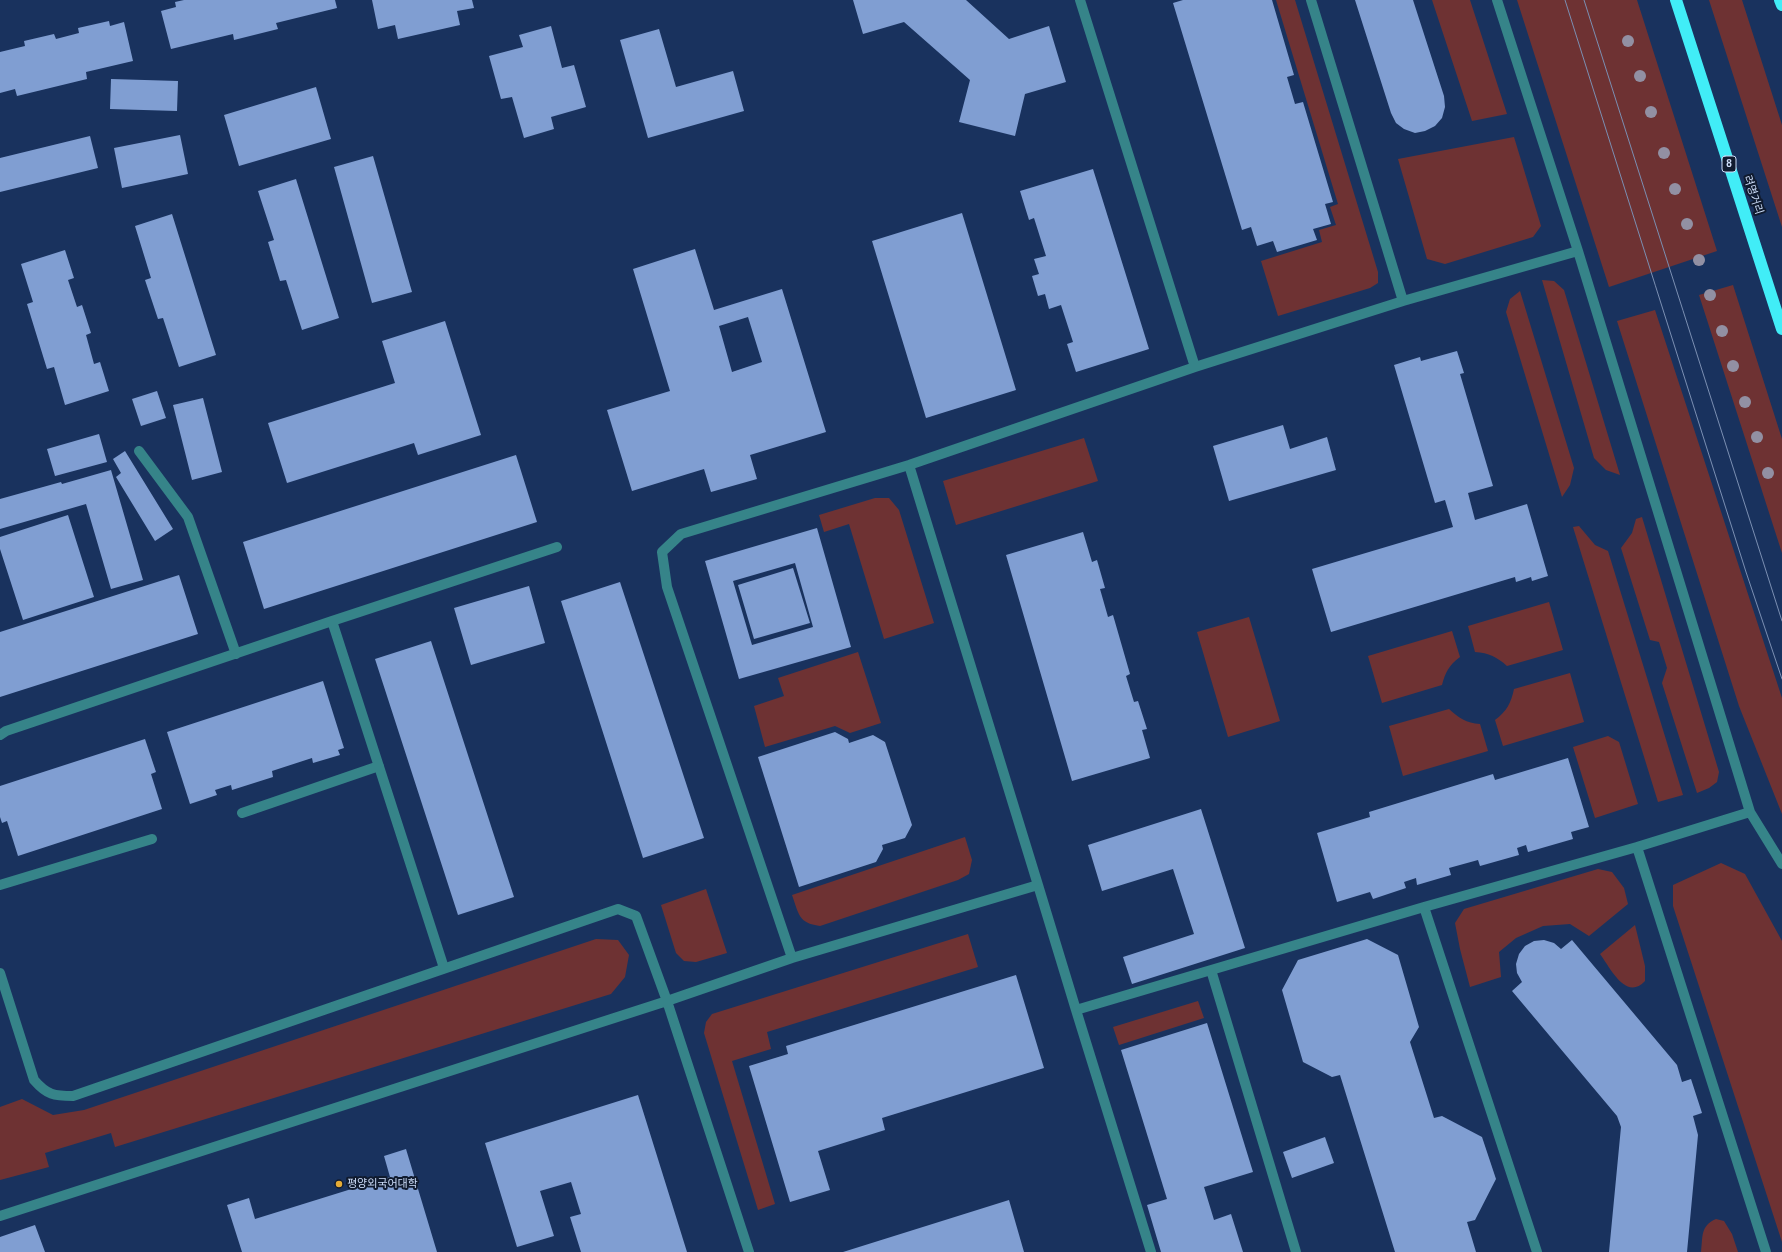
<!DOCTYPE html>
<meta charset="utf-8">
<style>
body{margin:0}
canvas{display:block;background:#19325e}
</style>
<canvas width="1782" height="1252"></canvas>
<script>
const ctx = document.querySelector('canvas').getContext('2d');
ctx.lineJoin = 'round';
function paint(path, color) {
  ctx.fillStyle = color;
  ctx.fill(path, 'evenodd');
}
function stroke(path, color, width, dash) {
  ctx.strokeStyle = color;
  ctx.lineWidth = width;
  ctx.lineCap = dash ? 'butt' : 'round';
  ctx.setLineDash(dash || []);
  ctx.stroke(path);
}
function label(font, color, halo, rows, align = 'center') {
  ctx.font = font + ' Helvetica,"Noto Sans KR",sans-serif';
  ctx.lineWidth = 4;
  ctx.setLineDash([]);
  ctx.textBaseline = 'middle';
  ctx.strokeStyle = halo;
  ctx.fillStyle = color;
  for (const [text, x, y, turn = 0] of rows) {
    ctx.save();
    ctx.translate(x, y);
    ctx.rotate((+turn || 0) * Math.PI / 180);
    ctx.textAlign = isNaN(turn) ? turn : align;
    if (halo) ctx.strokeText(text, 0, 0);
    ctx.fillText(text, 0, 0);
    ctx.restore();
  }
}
paint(new Path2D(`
 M1276 0H1295L1378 272V283L1370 288 1278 316 1261 261 1322 242 1319 230 1336 225 1330 207 1338 204Z
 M1432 0H1470L1507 114 1472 121Z
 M1517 0H1637L1717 251 1609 287Z
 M1709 0H1742L1782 125V227Z
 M1514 137 1541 226 1533 237 1445 264 1427 259 1398 159Z
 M1542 280 1554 281 1564 290 1620 475 1606 470 1594 458Z
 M1733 285 1782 439V553L1699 295Z
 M1520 291 1574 468 1570 485 1562 497 1506 312 1510 299Z
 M1655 310 1782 698V814L1739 706 1617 321Z
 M1084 438 1098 481 956 525 943 481Z
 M875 498H889L899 510 934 623 884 639 849 524 824 532 819 515Z
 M1642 517 1719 772 1717 782 1709 788 1697 793 1662 683 1667 668 1659 642 1650 640 1621 548 1632 533 1636 519Z
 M1579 526 1595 545 1608 551 1683 795 1658 802 1573 527Z
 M1549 602 1563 650 1507 666C1497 657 1489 653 1475 652L1468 626Z
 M1249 617 1280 721 1228 737 1197 632Z
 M1452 631 1460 657C1449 665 1445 673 1442 685L1382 703 1368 656Z
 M858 652 881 723 850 733 835 726 765 747 754 706 784 696 778 678Z
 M1570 673 1584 722 1503 746 1495 720C1507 711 1511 703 1514 689Z
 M1449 709C1459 718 1466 723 1480 724L1488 751 1403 776 1389 726Z
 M1608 736 1619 742 1638 804 1595 818 1573 747Z
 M965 837 972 860 969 874 958 880 820 926C798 923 799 914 792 895Z
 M1721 863 1745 874 1782 941V1242L1673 906V885Z
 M1598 869 1612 872 1624 888 1628 904 1589 936 1570 924 1543 926 1516 938 1499 952 1501 977 1470 987 1460 949 1455 923 1464 909Z
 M706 889 727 953 696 962 684 961 676 953 661 905Z
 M1635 925 1645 966V981C1626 1001 1611 969 1600 954Z
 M968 934 978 967 767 1032 771 1049 732 1061 775 1204 758 1210 704 1033 706 1022 712 1014Z
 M596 939 618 940 629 955 625 977 611 994 115 1147 111 1133 45 1153 49 1167 0 1180V1107L22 1099 53 1115 84 1110Z
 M1198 1001 1204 1018 1119 1045 1113 1027Z
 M1716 1219 1724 1221 1732 1234 1738 1252H1701C1703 1237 1700 1226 1716 1219Z`), '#6e3233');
paint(new Path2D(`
 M184 0H335L337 8 276 23 278 29 234 40 233 34 171 49 161 11 176 7 175 2Z
 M372 0H472L474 8 457 11 460 25 398 39 395 25 378 29Z
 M853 0H966L1009 39 1049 26 1066 82 1025 94 1015 136 959 122 970 80 904 22 863 34Z
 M1183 0H1272L1294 75 1287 77 1295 104 1303 102 1333 202 1325 204 1331 224 1313 229 1317 240 1277 252 1273 241 1257 246 1251 227 1242 230 1173 3Z
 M1355 0H1413L1444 96 1445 107 1442 118 1435 126 1425 131 1415 133 1404 129 1396 123 1391 113Z
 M109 21 110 26 124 22 133 61 86 72 87 79 17 96 15 89 0 93V52L25 46 24 41 54 34 56 39 79 33 78 28Z
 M551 26 562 68 574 65 586 107 551 117 554 129 524 138 512 97 501 99 489 56 523 47 519 35Z
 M659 29 676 87 733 71 744 111 648 138 620 40Z
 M111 79 178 81 177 111 110 109Z
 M316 87 331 139 239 166 224 115Z
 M180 135 188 174 122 188 114 148Z
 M90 136 98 168 0 192V158Z
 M373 156 412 292 372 303 334 167Z
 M1093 169 1149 349 1076 372 1067 344 1073 342 1061 305 1049 309 1045 294 1038 296 1032 276 1039 274 1034 259 1046 256 1034 218 1029 220 1020 191Z
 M296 179 339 318 302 330 286 280 280 281 268 242 274 240 258 191Z
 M962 213 1016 390 926 418 872 241Z
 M172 214 216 355 179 367 163 318 158 319 145 280 151 278 135 226Z
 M695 249 714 310 782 289 826 432 750 455 757 479 711 492 704 469 632 491 607 410 670 391 633 269ZM748 317 762 362 732 372 719 326Z
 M65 250 74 278 68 280 77 307 82 305 91 333 86 335 94 364 100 362 109 391 65 405 54 367 47 369 27 304 33 302 21 264Z
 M445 321 481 435 418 455 414 443 287 483 268 423 395 383 382 341Z
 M1457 351 1464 373 1460 374 1493 486 1468 493 1475 520 1527 504 1548 576 1532 581 1531 577 1516 582 1515 577 1331 632 1312 569 1453 527 1445 500 1435 503 1394 365 1420 357 1421 361Z
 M157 391 166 418 141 426 132 399Z
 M203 398 222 472 192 480 173 405Z
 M1283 425 1290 449 1327 437 1336 470 1229 501 1213 446Z
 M99 434 107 462 55 476 47 449Z
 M125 451 173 529 155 541 116 477 121 473 113 459Z
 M516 455 537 522 264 609 243 542Z
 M111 470 143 580 111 589 86 504 0 529V499L61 482 62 484Z
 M68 515 94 597 23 620 0 549V537Z
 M817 528 851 647 739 679 705 561ZM795 563 813 627 752 645 733 581Z
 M1083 532 1092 562 1097 560 1105 588 1100 589 1108 617 1113 615 1130 674 1126 676 1134 702 1138 701 1147 729 1142 730 1150 758 1072 781 1006 555Z
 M793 568 810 623 754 639 738 585Z
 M179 575 198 634 0 697V632Z
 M620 582 704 838 643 858 561 601Z
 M529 586 545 643 471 665 454 608Z
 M431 641 514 897 458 915 375 659Z
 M323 681 344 748 338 750 340 755 313 763 312 758 272 771 273 777 232 790 231 785 215 790 217 795 190 804 167 732Z
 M835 732 848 739 849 743 873 735 885 742 912 825 905 838 882 845 883 849 876 862 799 887 758 757Z
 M145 739 156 772 151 774 162 809 18 856 7 821 2 823 0 817V786Z
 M1568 758 1589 827 1571 832 1573 839 1528 852 1526 845 1517 848 1519 855 1480 866 1478 860 1449 868 1451 875 1417 885 1416 878 1404 882 1406 888 1373 899 1370 892 1337 902 1317 833 1370 817 1369 812 1493 774 1495 780Z
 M1201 809 1245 948 1132 984 1123 957 1194 934 1173 869 1102 891 1088 845Z
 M1367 939 1398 955 1419 1027 1410 1042 1434 1118 1442 1116 1482 1137 1496 1179 1475 1220 1467 1222 1476 1252H1395L1340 1075 1332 1077 1303 1062 1282 990 1298 960Z
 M1544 940 1554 943 1561 949 1572 940 1677 1065 1682 1082 1691 1079 1702 1113 1693 1116 1698 1135 1687 1252H1609L1621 1127 1617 1116 1512 991 1522 982 1517 973 1516 964 1519 954 1525 946 1534 941Z
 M1016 975 1044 1068 882 1118 885 1130 818 1151 830 1190 790 1202 749 1066 788 1054 786 1046Z
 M1207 1023 1253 1172 1204 1187 1214 1220 1231 1214 1243 1252H1161L1147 1205 1167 1199 1121 1050Z
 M638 1095 687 1252H581L570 1217 581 1214 571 1182 540 1191 554 1236 517 1247 485 1143Z
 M1325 1137 1334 1163 1292 1178 1283 1152Z
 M406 1149 437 1252H242L227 1205 249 1198 255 1219 390 1177 384 1156Z
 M1009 1200 1024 1252H843Z
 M35 1225 45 1252H0V1237Z`), '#809ed2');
stroke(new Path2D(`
 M1080 0 1195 367
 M1311 0 1403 301
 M1497 0 1578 251 1750 812
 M139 451 188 517 236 654
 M909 465 1038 885
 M332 621 444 968
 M0 735 6 731 332 621 557 547
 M242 813 379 766
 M1637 847 1766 1252
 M0 885 152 839
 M1424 907 1537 1252
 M792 958 667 587 662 552 681 534 909 465 1195 367 1403 301 1578 251
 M1211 970 1296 1252
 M0 973 34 1080C47 1095 54 1096 73 1096L618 909 636 916 667 1001 792 958 1038 885 1076 1010 1424 907 1637 847 1750 812 1782 864
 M1076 1010 1151 1252
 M0 1216 667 1001 749 1252`), '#368489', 10);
stroke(new Path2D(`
 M1676 0 1782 329
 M1780 0 1782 5`), '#41edf7', 12);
stroke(new Path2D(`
 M1565 0 1746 572 1782 679
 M1584 0 1782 621`), '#7b8fb2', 1);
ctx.fillStyle = '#9290a3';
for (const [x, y] of [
 [1628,41],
 [1640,76],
 [1651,112],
 [1664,153],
 [1675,189],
 [1687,224],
 [1699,260],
 [1710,295],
 [1722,331],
 [1733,366],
 [1745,402],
 [1757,437],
 [1768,473]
]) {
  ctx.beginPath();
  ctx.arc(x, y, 6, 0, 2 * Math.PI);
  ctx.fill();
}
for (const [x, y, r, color] of [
 [339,1184,4,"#e6ac36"]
]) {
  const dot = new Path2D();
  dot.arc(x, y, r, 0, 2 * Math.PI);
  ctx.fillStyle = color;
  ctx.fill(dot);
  stroke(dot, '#101b2f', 1.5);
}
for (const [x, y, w] of [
 [1729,164,14]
]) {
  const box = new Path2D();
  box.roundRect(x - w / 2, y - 8, w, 16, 3);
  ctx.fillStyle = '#101b2f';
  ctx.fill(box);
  stroke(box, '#cdddf9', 1);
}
label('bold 10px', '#cdddf9', null, [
 ["8",1729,164]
]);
label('11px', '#cdddf9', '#101b2f', [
 ["려명거리",1753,195,72]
]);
label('11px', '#cdddf9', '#101b2f', [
 ["평양외국어대학",347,1184]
], 'left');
</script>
